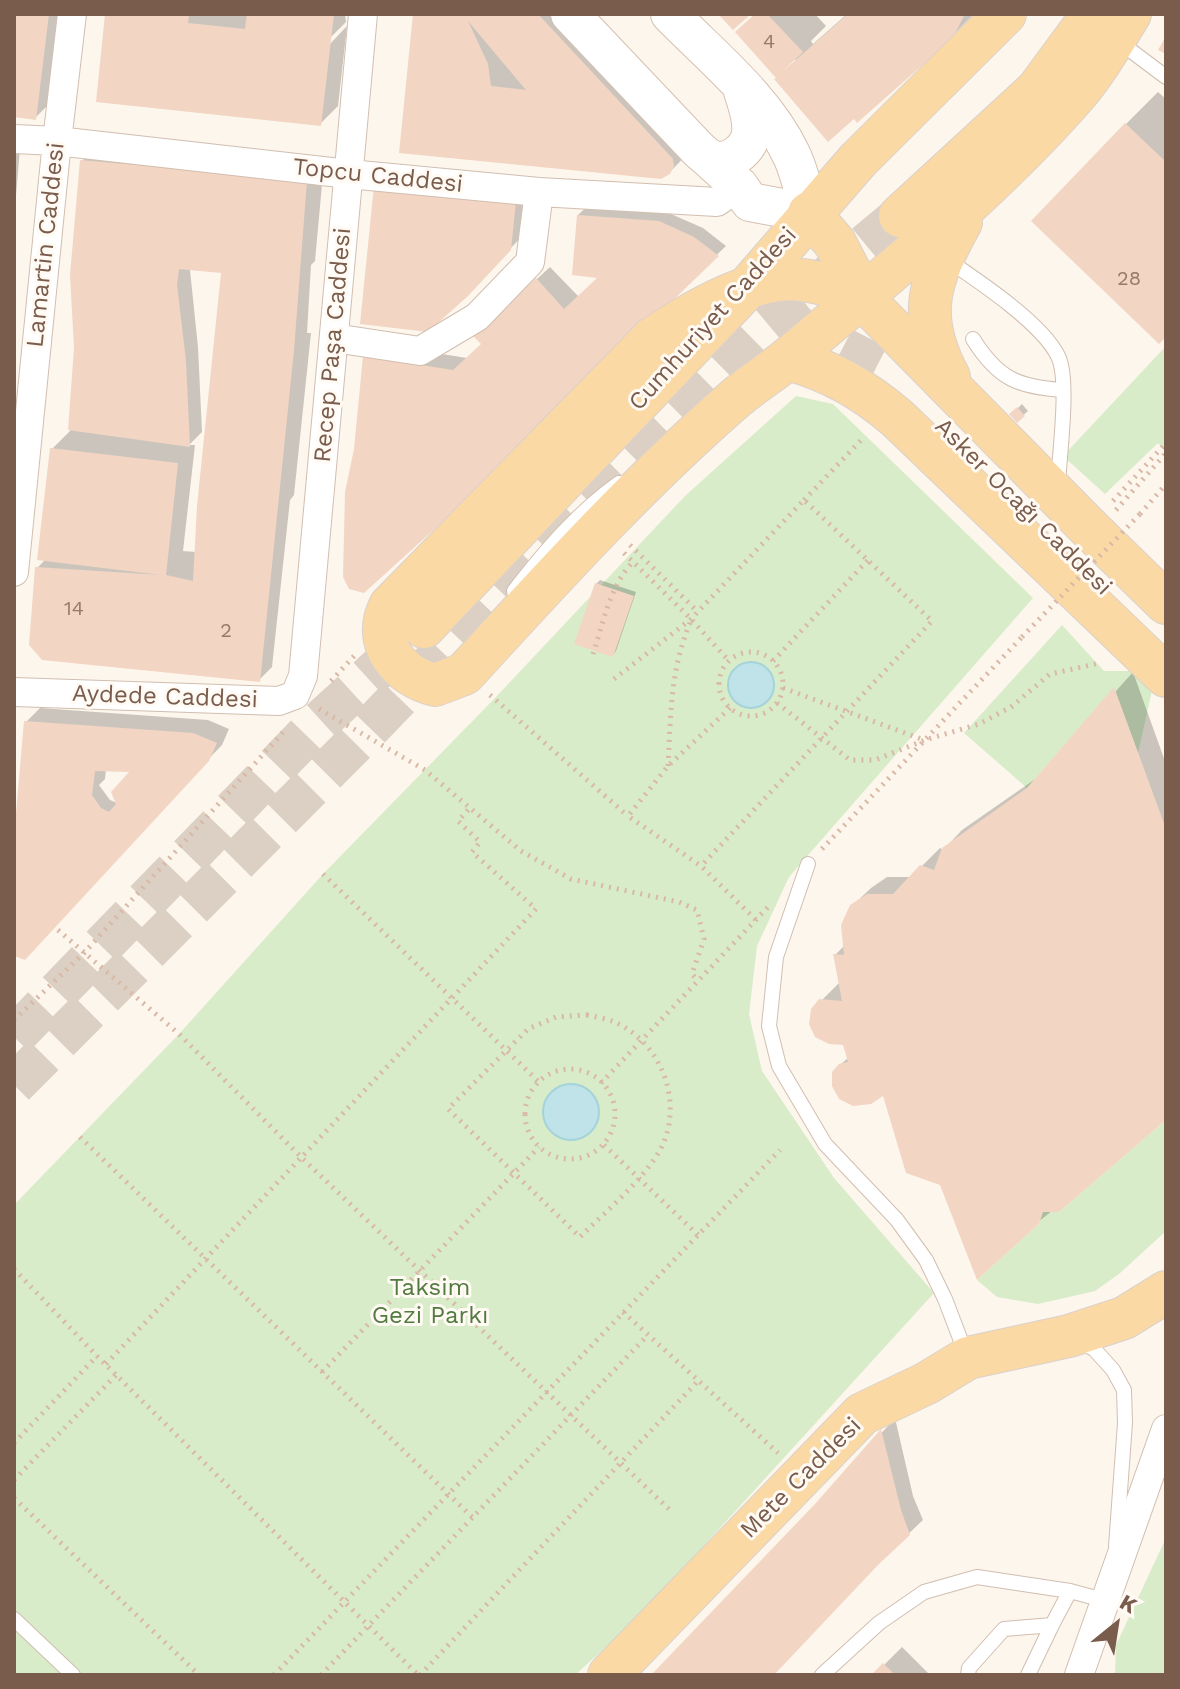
<!DOCTYPE html>
<meta charset="utf-8">
<style>
body{margin:0}
#map{position:relative;width:1180px;height:1689px;overflow:hidden;background:#fdf6ec;font-family:"Work Sans",sans-serif}
canvas{display:block}
.frame{position:absolute;inset:0;border:16px solid #7a5c4d;pointer-events:none}
.north{position:absolute;left:1076px;top:1585px;width:80px;height:80px;-webkit-text-stroke:6px #fffaf3;paint-order:stroke;rotate:30deg;font-size:22px;font-weight:700;line-height:32px;text-align:center;color:#7a5c4d}
.north::after{content:'';display:block;margin:auto;width:28px;height:36px;background:#7a5c4d;clip-path:polygon(50% 0,100% 100%,50% 72%,0 100%)}
</style>
<div id="map">
<canvas width="1180" height="1689"></canvas>
<div class="frame"></div>
<div class="north">K</div>
</div>
<script>
const ctx = document.querySelector('canvas').getContext('2d');
ctx.lineJoin = 'round';
function paint(path, color) {
  ctx.fillStyle = color;
  ctx.fill(path, 'evenodd');
}
function stroke(path, color, width, dash) {
  ctx.strokeStyle = color;
  ctx.lineWidth = width;
  ctx.lineCap = dash ? 'butt' : 'round';
  ctx.setLineDash(dash || []);
  ctx.stroke(path);
}
function label(font, color, halo, rows, align = 'center') {
  ctx.font = font + ' "Work Sans",sans-serif';
  ctx.lineWidth = 6;
  ctx.setLineDash([]);
  ctx.textBaseline = 'middle';
  ctx.strokeStyle = halo;
  ctx.fillStyle = color;
  for (const [text, x, y, turn = 0] of rows) {
    ctx.save();
    ctx.translate(x, y);
    ctx.rotate((+turn || 0) * Math.PI / 180);
    ctx.textAlign = isNaN(turn) ? turn : align;
    if (halo) ctx.strokeText(text, 0, 0);
    ctx.fillText(text, 0, 0);
    ctx.restore();
  }
}
paint(new Path2D(`
 M1166 346V452L1158 443 1105 494 1063 456Z
 M796 396 833 404 1033 598 789 877 757 946 749 1014 762 1071 834 1178 934 1293 639 1617 575 1675H14V1205L179 1034 323 874 494 699 685 496Z
 M1062 625 1104 671H1134L1154 682 1138 753 1114 688 1027 788 964 733Z
 M1166 1120V1231L1119 1274 1095 1291 1038 1304 997 1297 977 1280 1039 1224 1043 1212H1059Z
 M1166 1538V1675H1115L1116 1645Z`), '#d8ecc9');
const water = new Path2D(`
 M728 685a23 23 0 1 1 46 0a23 23 0 1 1-46 0Z
 M543 1112a28 28 0 1 1 56 0a28 28 0 1 1-56 0Z`);
paint(water, '#bfe3e8');
stroke(water, '#a5d3da', 2);
paint(new Path2D(`
 M14 14H64L53 100 35 118 14 115Z
 M107 14H345L346 22 329 39V45L347 26 338 106 320 124Z
 M415 14H586L694 147 669 173 401 152Z
 M756 14H815L826 26 811 41 813 44 847 14H974L951 37 796 61Z
 M1158 92 1166 99V334L1126 124Z
 M100 143 324 163 315 261 311 265 307 333H311L294 495 290 500 272 667 259 680 37 568 46 559 52 449 70 431 76 348 82 161ZM190 270 225 271 196 552 183 551 195 445H189L202 432 198 347Z
 M14 148H20L14 220Z
 M528 188 524 234 481 280 362 322Z
 M592 202 672 208 671 214 703 228 726 246 520 443 378 344 467 358 484 344 489 323 550 267 579 297 602 275 578 215Z
 M1022 404 1028 411 1018 420 1012 414Z
 M600 580 636 592 616 651 613 655 596 584Z
 M1133 672 1166 764V1118L1037 1223 942 1184 884 1093 840 1065 849 1057 844 1043 821 1001 839 983 835 955 845 945 852 906 871 888 887 877H911L940 848 943 850 962 830 1041 775Z
 M40 708 208 720 229 729 222 745 175 794 14 953V858L26 722ZM106 769 133 770 117 803 110 800 99 785 105 779Z
 M895 1418 913 1496 923 1520 883 1558 773 1675H652L816 1506Z
 M902 1647 930 1675H874Z`), '#0003');
paint(new Path2D(`
 M14 14H49L36 120 14 117Z
 M105 14H189L188 23 245 29 247 14H334L321 126 96 102Z
 M413 14H538L673 159 674 166 670 174 661 179 399 153ZM468 21 526 90 491 86 488 64Z
 M718 14H751L733 30Z
 M755 14H767L803 52 781 73 848 14H965L952 39 857 123 854 119 828 142 774 79 776 78 735 32Z
 M1166 36V54L1158 50Z
 M1125 123 1166 162V337L1159 344 1031 221Z
 M80 160 307 180 294 350 260 682 42 660 29 645 35 567 161 575 37 560 50 448 178 463 166 575 193 581 197 506 221 273 179 269 177 285 186 361 190 447 68 430 74 348 70 275Z
 M374 186 516 201 511 250 468 296 428 332 360 324Z
 M577 215 659 221 694 237 719 256 438 526 364 593 349 589 343 577 345 492 354 449 363 356 453 370 481 344 473 336 536 278 564 309 597 278 572 275Z
 M1017 407 1025 416 1017 423 1009 414Z
 M595 583 634 596 613 657 574 644Z
 M1114 687 1166 829V1120L1059 1212H1043L1039 1224 977 1280 940 1185 906 1173 883 1096 871 1104 853 1106 839 1099 832 1086V1072L839 1064 848 1062 843 1045 829 1044 815 1037 809 1024 811 1009 819 999 842 1001 833 954 844 955 841 925 850 905 867 894H893L920 865 934 870 942 848 1027 788Z
 M24 721 193 733 217 743 209 761 25 960 14 956V836ZM95 771 129 772 111 792 116 804 109 812 101 808 92 795Z
 M881 1429 901 1510 910 1535 878 1565 774 1675H651L815 1504Z
 M883 1663 895 1675H871Z`), '#f3d5c3');
stroke(new Path2D(`
 M782 333 829 341 877 366
 M14 1037 316 725 417 633
 M14 1085 360 738 557 533 761 332 900 216`), '#dcd0c4', 42, [42, 21]);
const lane = new Path2D(`
 M1118 41 1166 77
 M946 259C977 280 1042 323 1058 356 1070 380 1059 456 1058 485
 M973 339C998 379 1018 387 1063 390
 M514 591C545 551 578 512 619 483
 M808 864 776 957 769 1026 779 1066 825 1144 897 1220 926 1260 945 1299 966 1354
 M1080 1342 1094 1349 1113 1370 1124 1390 1125 1423 1116 1546
 M14 1619 73 1675
 M822 1675 879 1623 924 1592 977 1577 1070 1591 1107 1601
 M968 1675 969 1668 1004 1629 1052 1625 1070 1591
 M1028 1675 1052 1625`);
const street = new Path2D(`
 M14 139 57 141 349 174 539 192 717 202 739 186
 M334 338 420 351 477 317 530 262 539 192
 M14 572 57 141 72 14
 M14 692 279 701 295 695 303 676 363 14
 M1079 1675 1166 1429`);
const secondary = new Path2D(`
 M570 14 697 148 739 186 750 202 809 213C804 194 800 172 791 154 765 99 712 57 670 14
 M697 148C701 152 708 158 713 160 730 165 749 149 751 133 753 118 746 102 742 88`);
const primary = new Path2D(`
 M809 213 835 243 862 295 875 311 1089 528 1166 603
 M900 216 1037 90 1093 14
 M862 295C842 289 822 282 801 280 755 274 690 313 653 338L390 606C371 643 399 676 435 685L464 674C552 578 639 482 737 397 754 383 773 371 790 357 887 275 987 195 1072 99 1094 75 1112 43 1130 14
 M788 359C831 371 863 389 897 418L1166 676
 M949 377C916 316 929 280 961 222
 M424 627 748 287 858 160 1005 14
 M609 1675 862 1414 927 1383 968 1358 1069 1336 1124 1318 1166 1292`);
stroke(lane, '#d1beb0', 16);
stroke(street, '#d1beb0', 30);
stroke(secondary, '#d6c0b0', 40);
stroke(primary, '#dad1cd', 44);
stroke(new Path2D(`
 M804 500 864 437
 M1113 501 1166 443
 M1116 510 1166 453
 M1140 514 1166 484
 M630 545 698 612
 M624 553 691 619 729 661
 M719 684a32 32 0 1 1 64 0a32 32 0 1 1-64 0Z
 M593 654C603 624 610 585 633 562
 M773 661 868 560
 M614 679 691 619 804 500 932 621 701 866
 M331 681 354 656
 M783 688 924 740
 M490 695 628 816
 M777 703 850 760H875L925 740 979 724 1011 707 1050 674 1100 663
 M730 708 668 766 628 816 701 866 756 920
 M319 709 425 770 521 851 571 879 679 902 697 910 704 939 692 974 698 981
 M668 766C671 712 670 671 691 620
 M822 849 1022 637
 M323 874 539 1082
 M58 930 179 1034 302 1158 673 1513
 M587 1015C596 1017 608 1019 617 1023 665 1046 686 1110 657 1155 637 1186 606 1211 580 1237L448 1109 528 1029 556 1017Z
 M14 1020 84 953 286 729
 M525 1114a45 45 0 1 1 90 0a45 45 0 1 1-90 0Z
 M601 1083 769 906
 M80 1137 473 1518
 M604 1145 698 1235
 M14 1269 97 1356 418 1675
 M623 1312 778 1453
 M106 1364 536 909 472 852 480 842 458 821 470 808
 M322 1372 539 1147
 M14 1443 97 1356
 M14 1480 116 1375
 M14 1498 199 1675
 M274 1675 780 1150
 M321 1675 648 1335
 M420 1675 698 1381`), '#d9b8a5', 5, [2, 6]);
stroke(lane, '#fff', 14);
stroke(street, '#fff', 28);
stroke(secondary, '#fff', 38);
stroke(primary, '#fbd9a5', 42);
stroke(new Path2D(`
 M1022 637 1140 514`), '#d9b8a5', 5, [2, 6]);
label('20px', '#987a6a', null, [
 ["4",769,42],
 ["28",1129,279],
 ["14",74,609],
 ["2",226,631]
]);
label('24px', '#7a5c4d', '#fffaf3', [
 ["Topcu Caddesi",378,176,6],
 ["Lamartin Caddesi",46,245,-84],
 ["Cumhuriyet Caddesi",713,319,-48],
 ["Recep Paşa Caddesi",333,345,-85],
 ["Asker Ocağı Caddesi",1023,507,45],
 ["Aydede Caddesi",165,697,2],
 ["Mete Caddesi",801,1478,-45]
]);
label('24px', '#537a41', '#fffaf3', [
 ["Taksim",430,1288],
 ["Gezi Parkı",430,1316]
]);
</script>
